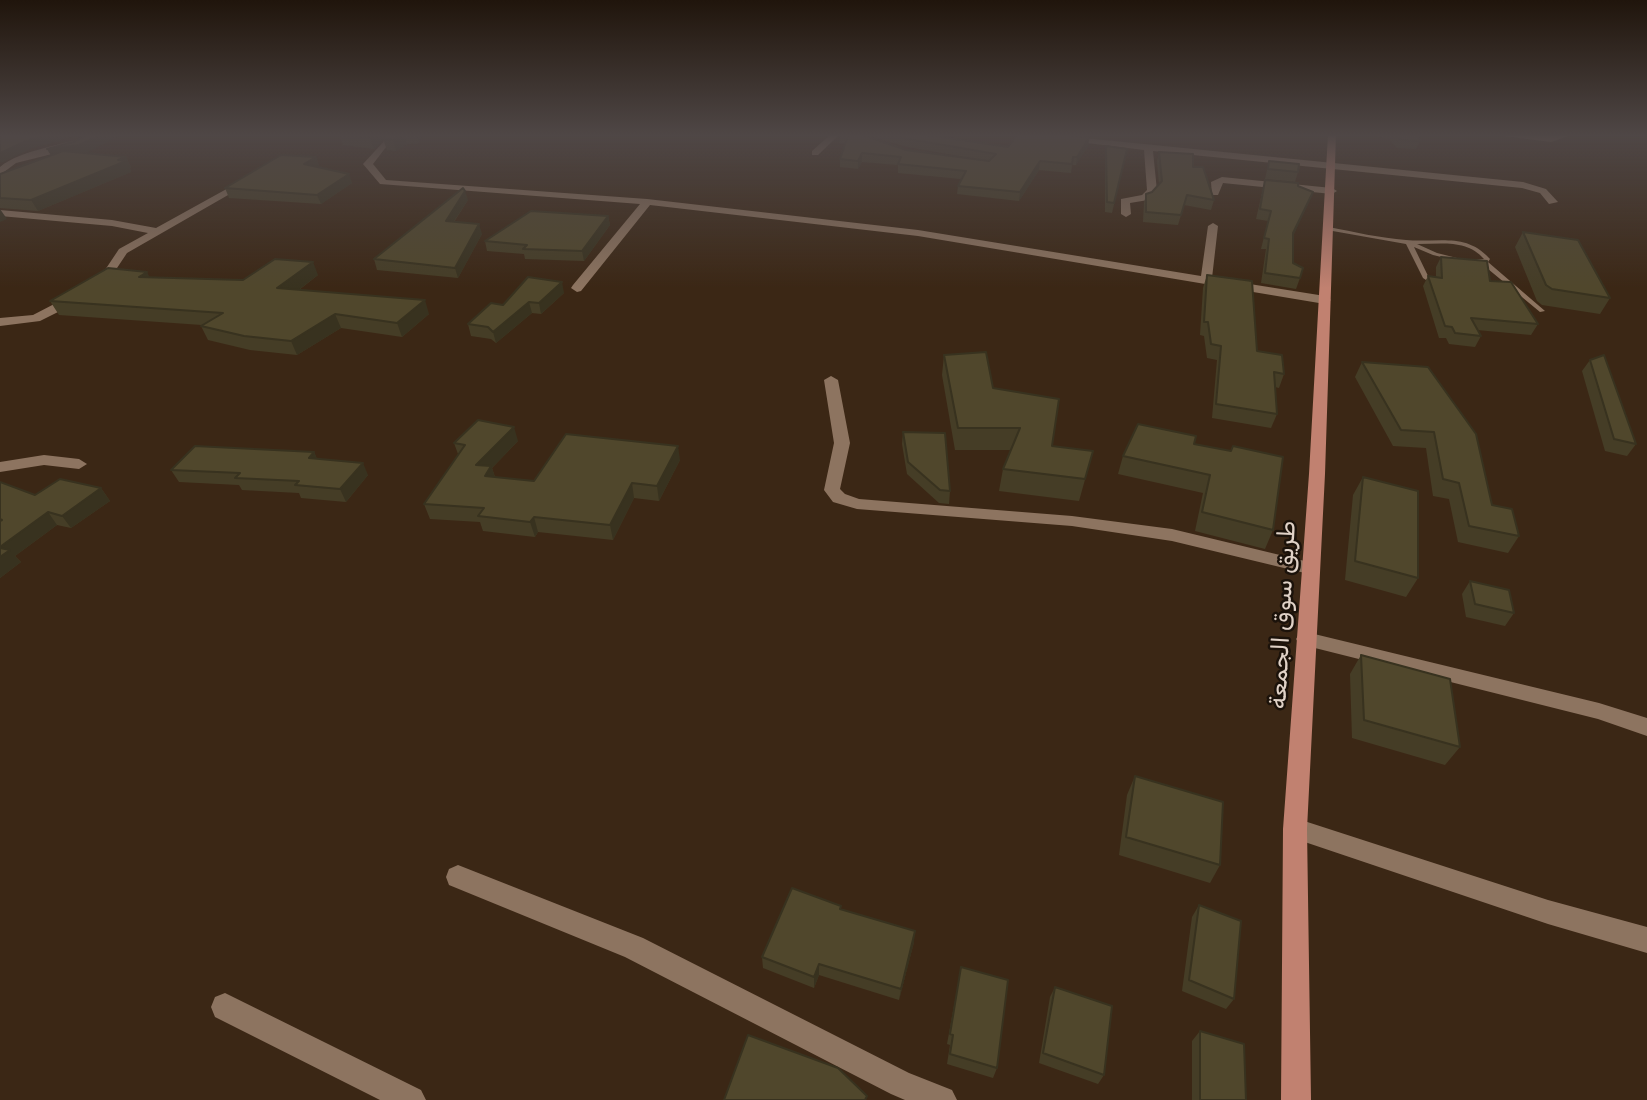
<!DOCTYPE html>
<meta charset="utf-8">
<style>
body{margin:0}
canvas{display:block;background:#3b2715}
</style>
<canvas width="1647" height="1100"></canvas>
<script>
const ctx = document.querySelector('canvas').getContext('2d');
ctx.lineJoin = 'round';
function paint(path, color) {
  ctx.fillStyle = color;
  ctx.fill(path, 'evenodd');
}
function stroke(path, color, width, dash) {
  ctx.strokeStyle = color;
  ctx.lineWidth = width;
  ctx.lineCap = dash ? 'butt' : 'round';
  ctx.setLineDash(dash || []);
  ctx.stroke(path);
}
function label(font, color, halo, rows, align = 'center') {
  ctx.font = font + ' Rubik,"Noto Naskh Arabic",sans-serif';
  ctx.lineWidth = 5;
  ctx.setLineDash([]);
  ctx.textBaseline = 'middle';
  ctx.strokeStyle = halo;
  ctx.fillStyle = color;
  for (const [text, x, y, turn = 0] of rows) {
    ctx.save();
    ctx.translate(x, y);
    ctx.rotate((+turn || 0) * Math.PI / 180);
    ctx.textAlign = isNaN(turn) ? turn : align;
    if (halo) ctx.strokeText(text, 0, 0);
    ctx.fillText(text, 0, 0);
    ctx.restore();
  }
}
paint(new Path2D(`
 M1329 227C1354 232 1380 238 1406 240 1436 243 1466 232 1489 258L1490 259 1488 262 1545 311 1540 312 1482 264 1471 262V260L1484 259C1467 239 1441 244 1417 244L1437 253 1461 259 1458 261 1433 255 1414 247 1429 278 1426 280 1423 278 1406 244 1327 230V228Z`), '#8d7460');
paint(new Path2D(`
 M92 134H104L76 148 16 163 0 175V167C21 149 65 146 92 134Z
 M831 134H840L818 155H812V151Z
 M1014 134H1044L1523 182 1546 189 1558 202 1549 204 1540 193 1522 188 1153 151 1157 191 1148 200 1130 203 1131 214 1126 217 1121 214V199L1142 195 1147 190 1144 150Z
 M1486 134 1551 136 1575 134 1551 142Z
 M386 139 390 142 373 164 386 180 647 199 918 230 1201 276 1208 226 1213 223 1218 226 1212 278 1325 296 1331 300 1325 304 918 236 650 205 581 291 577 292 571 288 573 285 640 204 380 184 363 164Z
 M1222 177 1332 188 1337 191 1332 194 1223 183 1218 195H1212L1211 182Z
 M241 181 249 183 127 253 109 280 68 307 40 321 0 326V318L33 315 60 301 101 276 119 249 148 233 112 226 0 216V210L112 220 156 228Z
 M831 376 838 380 850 443 840 489 845 494 859 499 1072 516 1172 529 1309 562 1318 568 1309 574 1172 541 1072 526 857 509 833 502 824 490 834 443 824 380Z
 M44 455 79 459 87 464 79 469 44 465 0 472V462Z
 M1306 632 1599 703 1647 718V736L1598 719 1299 644 1296 639 1299 634Z
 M1295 818 1548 900 1647 927V953L1548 924 1287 836 1283 829 1287 822Z
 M458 865 643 938 909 1073 952 1090 957 1100H905L891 1094 625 957 449 885 446 877 449 869Z
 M225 993 421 1090 426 1100H380L215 1017 211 1007 215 997Z`), '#8d7460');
paint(new Path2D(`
 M1328 134H1336L1325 474 1307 829 1311 1100H1281L1283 829 1309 474Z`), '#c18170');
paint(new Path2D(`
 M89 134H123L85 153 126 157 131 167 130 168 131 172 38 211 0 208V174L51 155 47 149 73 142Z
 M339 134H423L419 143 407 144 396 151 387 150 383 139 385 137 374 149 343 145Z
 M840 134 906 150 981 160 908 147 860 134H928L927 135 1008 147 1089 138 1088 146 1076 165H1072L1071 173 1039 170 1019 201 957 194 958 186 961 179 898 173V165L862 162 858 169 840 167V159L845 144 839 143Z
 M1065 134H1094L1093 136Z
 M1364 134H1417L1420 141 1416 149 1397 148 1389 139Z
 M1106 146 1127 149 1112 213 1105 212V155Z
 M1159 152 1193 167 1214 200 1211 210 1184 205 1178 225 1143 222 1144 203 1146 194 1152 192 1159 185 1157 161Z
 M316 157 319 166 318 167 352 183 321 204 229 198 225 188Z
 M1269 161 1298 172 1295 182 1265 179Z
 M1265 180 1298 186 1309 202 1293 235V263L1300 278 1296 289 1261 283 1266 249H1261L1268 221 1256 219Z
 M468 200 454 222 482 234 458 278 377 270 374 259Z
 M608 216 610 225 584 261 525 259 524 254 487 251 485 241Z
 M1523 232 1610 298 1600 314 1542 305 1537 301 1515 247Z
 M1441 257 1490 281 1538 324 1531 335 1477 330 1481 336 1475 347 1449 344 1446 338H1439L1423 286 1428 276 1436 277V267Z
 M318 275 299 290 429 314 402 337 341 328 297 355 250 350 208 340 201 326 202 325 59 315 50 301 150 277 243 280Z
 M1207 275 1257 351 1284 374 1279 388 1275 387 1277 414 1271 428 1212 418 1217 360 1207 358 1204 336 1200 335 1203 288Z
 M564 293 541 314 532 313 496 343 491 339 471 336 468 324 503 305Z
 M944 355 993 388 1052 446 1093 451 1079 501 999 491 1003 469 1011 450H955L942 375Z
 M1590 360 1636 444 1627 456 1605 451 1582 371Z
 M1362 362 1428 367 1492 505 1519 536 1508 553 1458 542 1449 499 1433 496 1426 448 1393 446 1355 377Z
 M903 432 950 491 949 504 939 503 907 474 902 444Z
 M518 441 492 468 495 477 534 481 680 460 659 501 634 498 613 540 538 532 535 537 483 531 480 522 430 519 424 504 458 454 454 443Z
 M1194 444 1231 451 1273 530 1265 549 1195 531 1203 493 1118 474 1123 456Z
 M314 452 317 459 368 475 346 502 301 498 299 493 242 490 239 485 179 482 171 470Z
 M1363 477 1418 578 1406 597 1345 580 1353 495Z
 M0 482 35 495 101 488 110 501 71 528 57 525 15 556 21 562 0 578Z
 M1470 581 1514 613 1505 626 1466 617 1462 594Z
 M1361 655 1460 747 1445 765 1352 738 1350 674Z
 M1135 776 1220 865 1210 883 1119 855 1127 795Z
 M1199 905 1234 999 1226 1009 1182 991 1192 917Z
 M841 909 914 942 899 1000 819 975 814 988 763 968 762 957Z
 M961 967 997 1068 993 1078 947 1064 950 1045 947 1044Z
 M1055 987 1104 1075 1098 1084 1039 1063 1050 997Z
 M1200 1031 1246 1100H1192V1041Z`), '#453d26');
paint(new Path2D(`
 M51 134H82L30 149 3 162H0V153L26 141Z
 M103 134H123L84 154 52 157 47 149Z
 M374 134H385L386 136 374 149 370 138Z
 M402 134H405L407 144 396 151 393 140Z
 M416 134H423L419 143Z
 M1089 138 1088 146 1076 165 1077 157Z
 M862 153V162L858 169V161Z
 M126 157 131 167 130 168 131 172 38 211 31 200Z
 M316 157 319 166 308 173 304 164Z
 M1040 161 1039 170 1019 201 1020 192Z
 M349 174 352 183 321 204 317 195Z
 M465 191 468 200 448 230 446 221Z
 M1313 192 1309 202 1290 243 1293 233Z
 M0 209 7 219 0 222Z
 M608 216 610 225 584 261 582 251Z
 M479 224 482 234 458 278 455 268Z
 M313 262 318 275 283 302 277 288Z
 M147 272 154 286 139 277Z
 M562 282 564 293 541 314 539 303Z
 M425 300 429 314 402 337 397 323Z
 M529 302 532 313 496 343 493 332Z
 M335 314 341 328 297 355 291 341Z
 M514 427 518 441 492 468 496 480 490 490 476 465Z
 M678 446 680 460 659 501 657 486Z
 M314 452 320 464 309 458Z
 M363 463 368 475 346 502 340 489Z
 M632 483 634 498 613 540 610 525Z
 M101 488 110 501 71 528 62 516Z
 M48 512 57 525 15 556 21 562 0 578V547Z
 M534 517 538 532 535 537 530 522Z
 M915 931 914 942 899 1000 901 989Z
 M819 964V975L814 988V977Z`), '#38321f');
const building = new Path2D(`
 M0 134H51L26 141 0 153Z
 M89 134H103L79 145 47 149 73 142Z
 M339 134H374L370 138Z
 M387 134H402L393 140 383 139Z
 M840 134H860L906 150 989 161 996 154 908 139 890 134H921L1008 147 1018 134H1061L1089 138 1077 157H1073L1072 164 1040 161 1020 192 958 186 966 171 898 164 901 157 862 153 858 161 840 159 848 136 839 135Z
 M1396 134H1417L1420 141 1401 140Z
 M1106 146 1127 149 1114 203 1107 202Z
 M63 151 126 157 118 160 126 161 31 200 0 198V174Z
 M1159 152 1193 154V167H1203L1214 200 1187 195 1181 215 1146 212V194L1152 192 1162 181Z
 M281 155 316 157 304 164 349 174 317 195 225 188Z
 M1269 161 1299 164 1298 172 1268 169Z
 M1265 180 1298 183V186L1313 192 1293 233V263L1303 268 1300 278 1265 273 1269 239 1264 238 1271 211 1260 209Z
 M463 188 465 191 446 221 479 224 455 268 374 259Z
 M531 211 608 216 582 251 523 249 527 245 485 241Z
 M1523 232 1578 240 1610 298 1552 289 1546 285Z
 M1441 257 1487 261 1490 281 1511 282 1538 324 1471 318 1481 336 1455 333 1452 327 1445 326 1428 276 1442 278Z
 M275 259 313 262 277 288 425 300 397 323 335 314 291 341 244 336 201 326 223 313 50 301 108 268 147 272 139 277 243 280Z
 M1207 275 1252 281 1257 351 1282 355 1284 374 1274 372 1277 414 1216 404 1221 346 1211 344 1208 322H1204Z
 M528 277 562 282 539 303 529 302 493 332 488 327 468 324 491 303 503 305Z
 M986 352 993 388 1059 399 1052 446 1093 451 1085 479 1003 469 1020 428H958L944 355Z
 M1604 355 1636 444 1614 439 1590 360Z
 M1362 362 1428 367 1476 434 1492 505 1512 509 1519 536 1469 526 1459 483 1443 479 1434 432 1401 430Z
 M478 420 514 427 476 465 491 466 485 476 534 481 566 434 678 446 657 486 632 483 610 525 534 517 530 522 478 516 484 508 424 504 465 445 454 443Z
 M1138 424 1196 436 1194 444 1231 451 1233 446 1283 457 1273 530 1202 512 1210 475 1123 456Z
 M903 432 945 433 950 491 940 490 908 462Z
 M195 446 314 452 309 458 363 463 340 489 295 485 299 481 235 478 240 473 171 470Z
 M1363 477 1418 491V578L1355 561Z
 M60 479 101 488 62 516 48 512 0 547V521L2 520 0 519V482L35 495Z
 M0 548 10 550 0 557Z
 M1470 581 1509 590 1514 613 1475 604Z
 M1361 655 1450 679 1460 747 1364 720Z
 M1135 776 1223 802 1220 865 1126 837Z
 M792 888 841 906 840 909 915 931 901 989 819 964 814 977 762 957Z
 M1199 905 1241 921 1234 999 1189 980Z
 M961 967 1008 980 997 1068 950 1054 953 1035 950 1034Z
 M1055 987 1112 1006 1104 1075 1043 1053Z
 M1200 1031 1244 1044 1246 1100H1200Z
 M748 1035 838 1068 867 1096 865 1100H724Z`);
paint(building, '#50472c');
stroke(building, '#38321f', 2);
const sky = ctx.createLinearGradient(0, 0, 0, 288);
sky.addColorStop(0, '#20150c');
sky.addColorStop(0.47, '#4f4746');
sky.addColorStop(1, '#4f474600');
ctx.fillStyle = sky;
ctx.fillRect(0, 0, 1647, 288);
label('24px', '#e0d2c7', '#1b120a', [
 ["طريق سوق الجمعة",1283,615,-87]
]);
</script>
